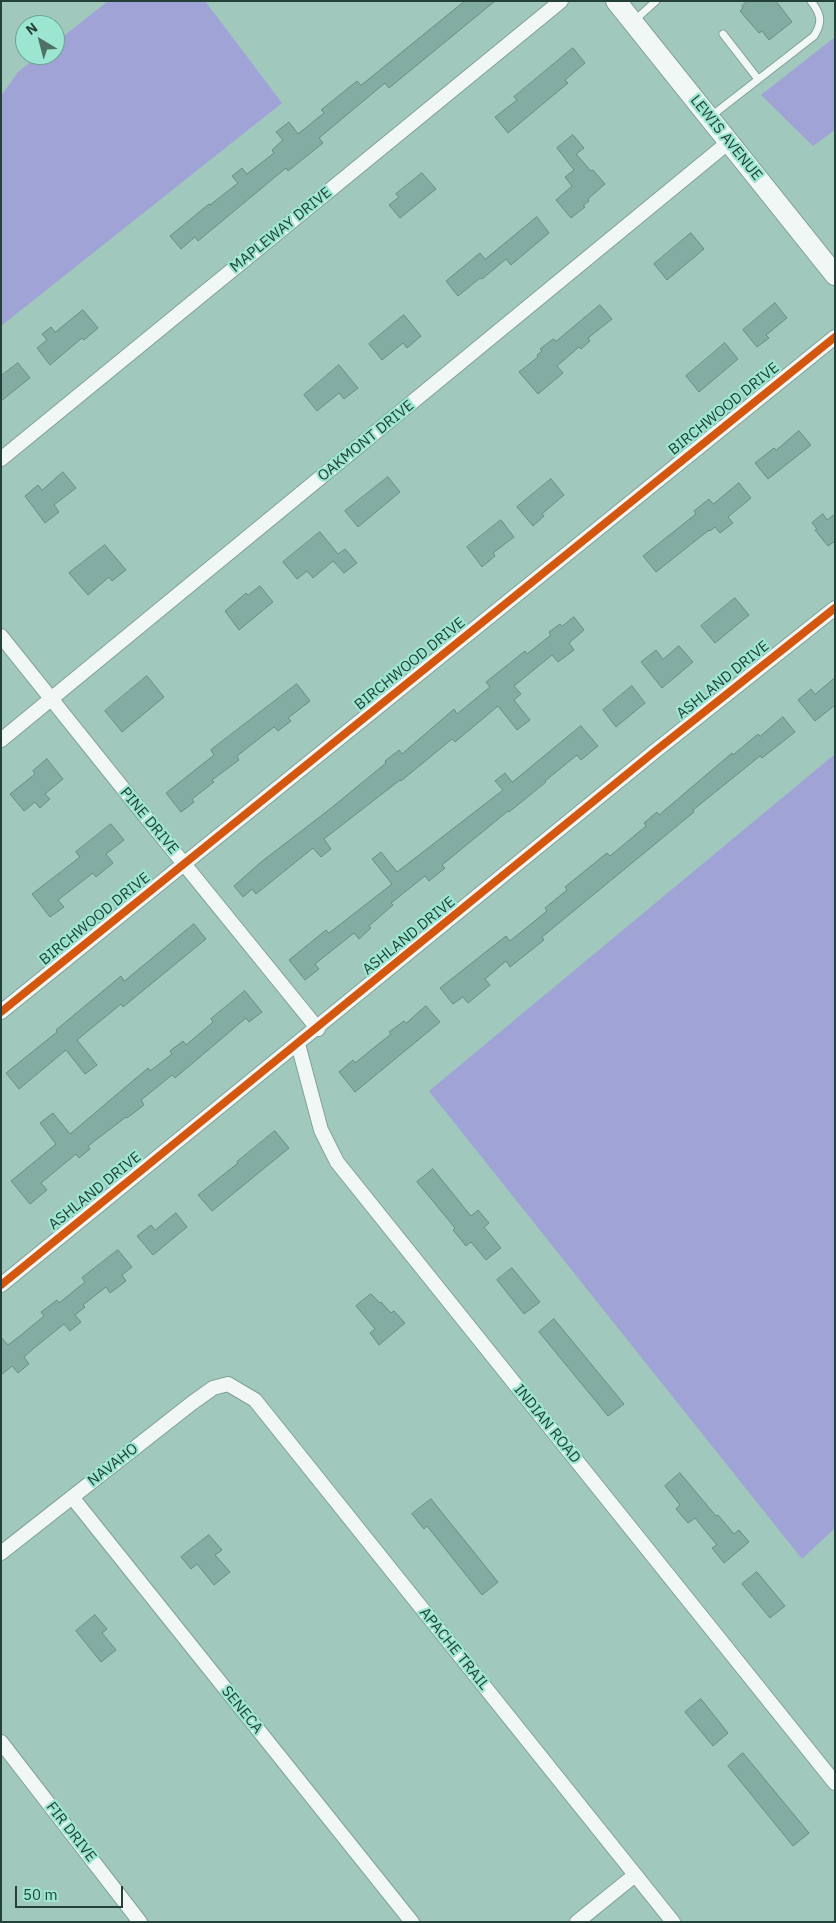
<!DOCTYPE html>
<style>
body{margin:0}
#map{position:relative;width:836px;height:1923px;overflow:hidden;background:#a1c8bd;font-family:"IBM Plex Sans",sans-serif}
canvas{display:block}
.frame{position:absolute;inset:0;border:2px solid #234139;pointer-events:none}
.north{position:absolute;left:15px;top:15px;width:50px;height:50px;box-sizing:border-box;background:#9ce6d1;border:1px solid #6ca494;border-radius:50%;rotate:323deg;font-size:14px;font-weight:700;line-height:20px;text-align:center;color:#234139}
.north::after{content:'';display:block;margin:auto;width:18px;height:22px;background:#4f7067;clip-path:polygon(50% 0,100% 100%,50% 72%,0 100%)}
.scale{position:absolute;left:15px;top:1886px;width:108px;height:22px;box-sizing:border-box;border:2px solid #234139;border-top:0;padding-left:6px;font-size:15px;line-height:18px;white-space:nowrap;color:#234139;-webkit-text-stroke:4px #9ce6d1;paint-order:stroke}
</style>
<div id="map">
<canvas width="836" height="1923"></canvas>
<div class="frame"></div>
<div class="north">N</div>
<div class="scale">50 m</div>
</div>
<script>
const ctx = document.querySelector('canvas').getContext('2d');
ctx.lineJoin = 'round';
function paint(path, color) {
  ctx.fillStyle = color;
  ctx.fill(path, 'evenodd');
}
function stroke(path, color, width, dash) {
  ctx.strokeStyle = color;
  ctx.lineWidth = width;
  ctx.lineCap = dash ? 'butt' : 'round';
  ctx.setLineDash(dash || []);
  ctx.stroke(path);
}
function label(font, color, halo, rows, align = 'center') {
  ctx.font = font + ' "IBM Plex Sans",sans-serif';
  ctx.lineWidth = 4.5;
  ctx.setLineDash([]);
  ctx.textBaseline = 'middle';
  ctx.strokeStyle = halo;
  ctx.fillStyle = color;
  for (const [text, x, y, turn = 0] of rows) {
    ctx.save();
    ctx.translate(x, y);
    ctx.rotate((+turn || 0) * Math.PI / 180);
    ctx.textAlign = isNaN(turn) ? turn : align;
    if (halo) ctx.strokeText(text, 0, 0);
    ctx.fillText(text, 0, 0);
    ctx.restore();
  }
}
paint(new Path2D(`
 M108 1H205L282 103 1 326V96L18 72 39 55H55V43Z
 M835 37V130L813 146 761 95Z
 M835 754V1528L802 1559 429 1091Z`), '#a0a3d5');
const building = new Path2D(`
 M465 1H495L389 88 385 83 319 138 323 143 288 171 286 168 198 241 195 237 181 249 170 236 209 204 210 205 238 183 232 176 242 168 247 174 274 153 272 150 283 140 276 132 289 122 298 134 324 113 321 110 357 81 361 85Z
 M748 1H776L792 22 769 40 762 31 759 33 740 11 743 8 742 6Z
 M573 48 585 63 565 80 568 83 508 133 495 117 517 100 514 97Z
 M573 135 584 148 576 154 591 171 593 170 605 184 588 199 589 201 583 206 585 207 571 218 556 200 572 186 565 177 574 170 557 148Z
 M422 173 436 189 400 218 389 205 399 197 396 194Z
 M537 217 549 233 511 265 506 259 482 279 480 278 458 296 446 281 480 253 485 259Z
 M691 233 704 249 667 280 654 264Z
 M775 303 787 318 766 335 769 338 757 347 743 330Z
 M600 305 612 319 588 338 590 341 581 349 579 347 557 366 563 373 538 394 519 372 538 357 537 355 542 351 540 349 553 339 556 341Z
 M83 310 98 328 84 340 82 338 50 365 37 348 47 340 42 334 51 327 55 332Z
 M404 315 421 336 407 348 403 343 382 360 369 344Z
 M725 343 738 359 699 392 686 376Z
 M18 363 30 378 1 401V376Z
 M339 365 358 388 344 399 339 393 317 411 304 395Z
 M799 431 811 445 768 479 755 463 774 448 776 450Z
 M63 472 76 488 54 505 59 512 45 523 25 496 38 485 42 490Z
 M388 477 400 492 358 527 345 511Z
 M551 479 564 495 542 514 544 516 533 526 517 507Z
 M739 483 751 498 728 517 733 523 720 533 715 527 710 531 709 530 656 572 643 556 696 514 694 511 709 499 713 504Z
 M823 514 827 520 835 514V541L828 546 815 530 817 529 812 523Z
 M501 520 514 537 493 553 495 556 482 567 467 547Z
 M320 532 338 554 345 549 357 563 344 573 333 561 313 578 307 571 297 579 283 562Z
 M105 545 126 570 112 581 109 577 88 595 69 573Z
 M260 586 273 602 239 630 225 611 246 593 248 595Z
 M735 598 749 615 715 643 701 626Z
 M574 617 584 630 569 643 574 650 558 662 552 655 514 686 521 694 514 700 530 720 517 730 498 706 455 742 452 739 401 781 400 780 324 839 331 849 321 857 313 848 256 894 252 889 243 897 234 886 261 862 330 809 386 763 385 761 399 750 402 754 454 709 457 714 490 687 486 682 525 651 527 654 551 635 549 632 560 624 562 626Z
 M679 646 693 662 662 688 641 662 656 650 663 659Z
 M147 676 164 697 122 732 105 711Z
 M835 678V705L815 721 798 700 811 689 815 694Z
 M297 684 310 701 288 718 291 721 278 731 274 727 237 756 239 760 212 780 214 782 192 799 194 802 181 812 166 793 214 755 211 750Z
 M632 686 645 703 616 727 603 710Z
 M783 717 795 732 762 758 760 756 693 810 694 812 542 937 544 940 510 967 506 961 485 979 490 985 468 1003 463 997 453 1004 440 988 506 936 510 941 547 911 545 908 567 890 565 887 607 853 610 856 646 826 644 823 657 812 659 815 732 753 733 755 758 734 760 736Z
 M581 726 598 746 581 760 577 755 545 781 546 782 509 812 508 811 442 865 445 868 429 881 425 876 391 903 393 905 369 926 371 928 359 939 354 933 315 964 319 969 305 980 289 960 326 930 329 933 392 884 372 859 381 852 397 872 503 790 495 781 505 773 512 782Z
 M47 759 63 779 45 794 50 799 40 808 35 802 24 811 10 794 35 774 33 771Z
 M111 824 124 840 106 854 113 863 96 877 93 873 58 900 64 907 50 917 32 894 80 857 76 852Z
 M194 924 206 939 123 1007 121 1004 77 1040 97 1065 85 1074 66 1050 19 1089 6 1073 57 1032 56 1030 121 976 124 981Z
 M245 991 262 1012 249 1022 246 1018 175 1078 172 1075 141 1100 144 1105 127 1118 126 1117 88 1146 90 1149 79 1158 76 1154 41 1183 47 1190 30 1204 11 1181 56 1144 40 1123 53 1113 70 1134 148 1068 150 1071 172 1054 170 1051 183 1041 186 1045 213 1022 211 1019Z
 M426 1006 440 1022 355 1092 339 1072 353 1060 355 1063 391 1034 389 1032 404 1021 406 1023Z
 M275 1131 289 1148 212 1211 198 1195 238 1163 237 1162Z
 M433 1169 471 1216 478 1210 489 1223 484 1227 501 1248 486 1260 471 1242 466 1246 453 1230 455 1228 417 1182Z
 M176 1213 187 1227 153 1255 137 1236 151 1225 155 1230Z
 M118 1250 132 1267 122 1275 126 1281 110 1293 106 1287 83 1305 85 1307 75 1315 81 1322 70 1331 64 1324 33 1349 24 1357 29 1364 18 1373 12 1366 1 1375V1337L8 1345 21 1335 44 1316 41 1312 57 1300 59 1303 85 1282 82 1278Z
 M512 1268 540 1302 524 1314 497 1280Z
 M371 1294 380 1303 381 1302 391 1313 394 1311 405 1323 379 1345 370 1333 375 1329 356 1306Z
 M554 1319 624 1404 608 1416 539 1332Z
 M680 1473 716 1516 718 1515 734 1534 739 1530 749 1542 724 1563 712 1548 717 1545 695 1518 688 1523 676 1509 680 1505 665 1486Z
 M431 1499 498 1582 482 1595 427 1526 424 1529 412 1514Z
 M209 1535 222 1550 215 1555 230 1572 214 1585 197 1564 191 1569 181 1557Z
 M757 1572 785 1606 770 1618 742 1584Z
 M95 1615 107 1629 102 1633 116 1650 101 1662 76 1631Z
 M701 1699 728 1733 713 1746 685 1712Z
 M743 1753 809 1833 793 1846 728 1766Z`);
paint(building, '#83aca3');
stroke(building, '#6c8c84', 1);
const lane = new Path2D(`
 M635 20 656 1
 M723 34 758 79
 M710 117 814 36C823 22 821 14 811 1`);
const street = new Path2D(`
 M1 459 561 1
 M1 636C106 768 211 898 318 1029
 M1 740 730 141
 M1 1012 835 337
 M298 1044 321 1130 337 1162 835 1783
 M1 1285 654 752 835 608
 M72 1497 412 1922
 M1 1553 192 1403 213 1388 228 1384 255 1400 673 1922
 M1 1742 140 1922
 M577 1922 635 1875`);
const secondary = new Path2D(`
 M616 1 835 275`);
stroke(lane, '#81a098', 9);
stroke(street, '#81a098', 16);
stroke(secondary, '#81a098', 22);
stroke(lane, '#f1f7f5', 7);
stroke(street, '#f1f7f5', 14);
stroke(secondary, '#f1f7f5', 20);
stroke(new Path2D(`
 M1 1012 835 337
 M1 1285 654 752 835 608`), '#d45710', 8);
label('15px', '#234139', '#9ce6d1', [
 ["LEWIS AVENUE",726,138,51],
 ["MAPLEWAY DRIVE",281,230,-39],
 ["BIRCHWOOD DRIVE",724,409,-39],
 ["OAKMONT DRIVE",366,441,-39],
 ["BIRCHWOOD DRIVE",410,664,-39],
 ["ASHLAND DRIVE",723,680,-39],
 ["PINE DRIVE",149,821,50],
 ["BIRCHWOOD DRIVE",95,919,-39],
 ["ASHLAND DRIVE",409,936,-39],
 ["ASHLAND DRIVE",95,1191,-39],
 ["INDIAN ROAD",547,1424,51],
 ["NAVAHO",113,1465,-38],
 ["APACHE TRAIL",454,1649,51],
 ["SENECA",242,1710,51],
 ["FIR DRIVE",71,1832,52]
]);
</script>
